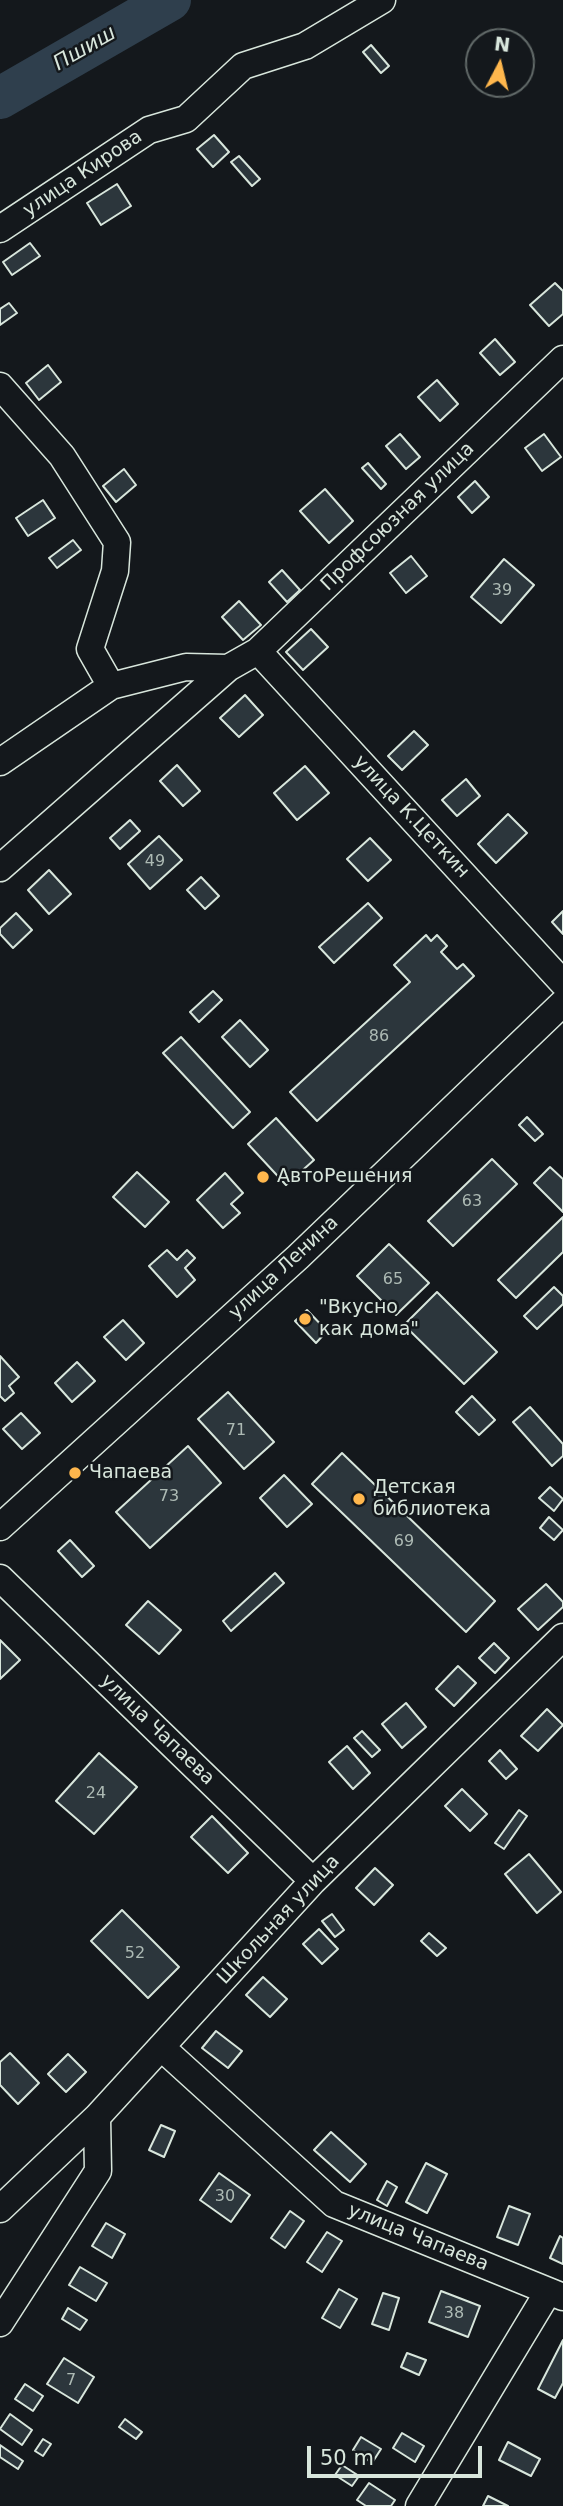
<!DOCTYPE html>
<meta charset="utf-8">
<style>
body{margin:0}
#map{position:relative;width:563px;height:2506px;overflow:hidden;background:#14181c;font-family:"DejaVu Sans",sans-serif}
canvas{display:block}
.north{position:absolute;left:465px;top:28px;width:70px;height:70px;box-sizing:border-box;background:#14181c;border:2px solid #626a69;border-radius:50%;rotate:7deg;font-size:19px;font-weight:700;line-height:28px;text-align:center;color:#d8e6dc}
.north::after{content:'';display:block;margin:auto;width:24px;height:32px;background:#ffb74d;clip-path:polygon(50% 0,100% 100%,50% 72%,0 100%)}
.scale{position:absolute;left:307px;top:2446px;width:175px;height:32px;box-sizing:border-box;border:4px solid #d8e6dc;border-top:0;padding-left:9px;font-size:21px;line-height:24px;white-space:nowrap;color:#d8e6dc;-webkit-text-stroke:5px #14181c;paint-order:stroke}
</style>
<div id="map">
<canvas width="563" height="2506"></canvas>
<div class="north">N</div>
<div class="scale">50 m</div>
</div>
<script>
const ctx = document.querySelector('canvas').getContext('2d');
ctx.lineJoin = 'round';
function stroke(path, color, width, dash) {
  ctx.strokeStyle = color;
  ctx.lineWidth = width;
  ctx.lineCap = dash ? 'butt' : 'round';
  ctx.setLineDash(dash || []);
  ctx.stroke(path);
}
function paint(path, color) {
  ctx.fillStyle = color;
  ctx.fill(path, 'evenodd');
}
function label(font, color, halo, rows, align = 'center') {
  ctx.font = font + ' "DejaVu Sans",sans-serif';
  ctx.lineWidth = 5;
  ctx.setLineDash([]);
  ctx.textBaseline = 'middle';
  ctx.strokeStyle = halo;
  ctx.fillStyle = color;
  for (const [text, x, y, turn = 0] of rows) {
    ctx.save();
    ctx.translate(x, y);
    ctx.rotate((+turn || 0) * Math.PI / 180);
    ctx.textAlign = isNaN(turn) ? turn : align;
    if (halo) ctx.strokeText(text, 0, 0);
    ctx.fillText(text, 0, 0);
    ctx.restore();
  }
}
stroke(new Path2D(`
 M0 98 170 0`), '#2f3f4d', 42);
const building = new Path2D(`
 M371 45 389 66 381 73 363 52Z
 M214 135 229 152 213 167 197 149Z
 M239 156 260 179 252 186 231 162Z
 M117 184 131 206 101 225 87 203Z
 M30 243 40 256 12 275 3 262Z
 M555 283 563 291V314L549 326 530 305Z
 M9 303 17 313 0 325V309Z
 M495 339 515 362 500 375 480 353Z
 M48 365 61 382 39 400 26 383Z
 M437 380 458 404 440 421 418 397Z
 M400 434 420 457 406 469 386 446Z
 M544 434 561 457 542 471 525 448Z
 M368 463 386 484 381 489 362 468Z
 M124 469 136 485 116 502 103 486Z
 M475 481 489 497 472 513 458 497Z
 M325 489 353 521 329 543 300 511Z
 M43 500 55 518 28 536 16 518Z
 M73 540 81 550 57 568 49 558Z
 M411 556 427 576 406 593 390 573Z
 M504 559 534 585 501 623 471 597Z
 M282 570 300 590 287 602 269 582Z
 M239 601 261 625 243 640 222 617Z
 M311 629 328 647 303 670 286 652Z
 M245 695 263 715 239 737 220 718Z
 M414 731 428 745 402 770 388 756Z
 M177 765 200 791 183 806 160 781Z
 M305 766 329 793 297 820 274 793Z
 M466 779 480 796 457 816 442 800Z
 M508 814 527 833 496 863 478 844Z
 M130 820 140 831 120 849 110 838Z
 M159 836 182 860 150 889 128 864Z
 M370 838 391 860 368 881 347 859Z
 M49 870 71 894 49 914 28 890Z
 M201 877 219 896 205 909 187 890Z
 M368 903 382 918 334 963 319 947Z
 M563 911V934L552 922Z
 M16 913 32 930 13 948 0 934V928Z
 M426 935 431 941 437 935 447 946 441 952 457 969 463 964 474 976 317 1121 290 1092 410 982 394 965Z
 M213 991 222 1000 199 1022 190 1012Z
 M240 1020 268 1050 250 1067 222 1037Z
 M181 1037 250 1112 233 1128 163 1053Z
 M527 1117 543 1134 535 1141 519 1125Z
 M276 1118 314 1160 286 1185 248 1144Z
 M492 1159 517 1184 453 1246 428 1221Z
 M550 1167 563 1179V1212L534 1183Z
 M137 1172 169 1202 145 1227 113 1197Z
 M225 1173 243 1193 231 1204 240 1213 223 1228 197 1200Z
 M563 1217V1252L516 1298 498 1280Z
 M389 1244 429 1283 396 1315 357 1276Z
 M167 1250 177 1260 187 1250 195 1258 185 1268 195 1280 177 1297 149 1266Z
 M554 1287 563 1296V1304L537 1329 524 1316Z
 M437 1292 497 1352 464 1384 404 1325Z
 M307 1310 327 1331 316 1343 295 1321Z
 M123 1320 144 1343 126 1360 104 1337Z
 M0 1356 19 1377 9 1386 14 1393 5 1401 0 1396Z
 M77 1362 95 1381 72 1402 55 1383Z
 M228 1392 274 1442 244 1469 198 1419Z
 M472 1396 495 1420 479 1435 456 1412Z
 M530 1407 563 1444V1456L552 1466 513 1422Z
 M21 1413 40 1433 22 1449 3 1429Z
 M188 1446 221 1483 150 1548 116 1512Z
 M342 1453 495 1601 466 1632 312 1484Z
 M284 1475 312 1504 287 1527 260 1498Z
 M550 1487 563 1499 554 1511 539 1498Z
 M549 1517 563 1530 554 1540 540 1528Z
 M70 1540 94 1566 82 1577 58 1551Z
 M275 1573 284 1583 231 1631 223 1621Z
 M546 1584 563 1602V1607L538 1630 518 1609Z
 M148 1601 181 1630 159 1654 126 1625Z
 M0 1640 20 1660 0 1679Z
 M494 1643 509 1658 495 1673 479 1658Z
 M458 1666 476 1683 454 1706 436 1689Z
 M406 1703 426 1727 402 1748 382 1724Z
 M547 1709 563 1725 538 1751 521 1736Z
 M362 1731 380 1750 372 1757 354 1738Z
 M347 1746 370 1773 353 1789 329 1762Z
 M500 1750 517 1769 506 1779 489 1761Z
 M99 1753 137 1787 94 1834 56 1801Z
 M462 1789 487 1814 470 1831 445 1806Z
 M519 1810 527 1816 504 1849 495 1843Z
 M212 1816 248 1853 228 1873 191 1837Z
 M529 1854 561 1892 537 1913 505 1874Z
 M375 1868 393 1885 374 1905 356 1888Z
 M122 1910 179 1967 148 1998 91 1941Z
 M332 1914 344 1930 335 1937 322 1921Z
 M319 1929 338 1949 322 1964 303 1944Z
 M429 1933 446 1948 437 1956 421 1941Z
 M263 1977 287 1999 270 2017 246 1995Z
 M216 2031 242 2051 228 2068 202 2048Z
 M10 2053 39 2083 18 2104 0 2085V2062Z
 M68 2054 86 2072 66 2092 48 2074Z
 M161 2125 175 2131 164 2157 149 2150Z
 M331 2132 366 2164 350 2182 314 2150Z
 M426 2163 447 2174 427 2213 406 2202Z
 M219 2173 250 2195 231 2222 200 2200Z
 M387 2181 397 2187 387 2206 377 2200Z
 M509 2206 530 2214 518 2245 497 2237Z
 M290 2211 304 2221 285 2248 271 2238Z
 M106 2223 125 2234 112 2258 92 2246Z
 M327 2232 342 2241 322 2272 307 2262Z
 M560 2236 563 2238V2264L550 2258Z
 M80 2267 107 2283 96 2301 69 2285Z
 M339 2289 357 2299 340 2328 322 2318Z
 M441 2291 480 2306 468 2337 429 2322Z
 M383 2293 399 2298 389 2330 372 2324Z
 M68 2308 87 2320 80 2330 62 2319Z
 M563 2340V2383L555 2398 538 2389Z
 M407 2353 426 2360 419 2375 401 2367Z
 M64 2358 94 2377 78 2403 47 2384Z
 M25 2384 43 2396 33 2411 15 2399Z
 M10 2414 32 2430 22 2445 0 2429Z
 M125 2419 142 2432 136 2439 119 2427Z
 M402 2433 424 2446 415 2462 393 2448Z
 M361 2437 381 2449 372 2463 353 2450Z
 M43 2439 51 2444 43 2456 35 2451Z
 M508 2442 540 2459 531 2476 499 2460Z
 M0 2445 23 2461 18 2469 0 2457Z
 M342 2465 359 2476 352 2486 335 2475Z
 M369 2483 395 2500 391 2506H366L357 2500Z
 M488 2496 508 2506H483Z`);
paint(building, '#2c363c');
stroke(building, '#d8e6dc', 2);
const minor = new Path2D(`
 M0 229 149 130 186 119 243 66 305 46 382 0
 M0 386 62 456 117 542 115 571 90 649 111 686
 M258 651 563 983
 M0 762 111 686 186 667 228 668
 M0 868 228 668 258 651 563 359
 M0 1527 298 1257 563 1003
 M0 1578 313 1881
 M161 2047 334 2204 563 2297
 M0 2209 97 2117 313 1881 563 1637
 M0 2323 98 2171 97 2117
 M419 2506 548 2292`);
stroke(minor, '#d8e6dc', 29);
stroke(minor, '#14181c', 26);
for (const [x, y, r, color] of [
 [263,1177,7,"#ffb74d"],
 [305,1319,7,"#ffb74d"],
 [75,1473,7,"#ffb74d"],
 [359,1499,7,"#ffb74d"]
]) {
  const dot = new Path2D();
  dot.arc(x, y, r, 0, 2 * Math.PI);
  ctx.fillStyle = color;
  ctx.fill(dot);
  stroke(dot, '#14181c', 2.5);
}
label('16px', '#adbab4', null, [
 ["39",502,591],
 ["49",155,862],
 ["86",379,1037],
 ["63",472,1202],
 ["65",393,1280],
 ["71",236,1431],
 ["73",169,1497],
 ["69",404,1542],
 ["24",96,1794],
 ["52",135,1954],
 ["30",225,2197],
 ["38",454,2314],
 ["7",71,2381]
]);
label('19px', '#d8e6dc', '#14181c', [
 ["улица Кирова",83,174,-34],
 ["Профсоюзная улица",398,517,-44],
 ["улица К.Цеткин",411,817,47],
 ["улица Ленина",284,1268,-43],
 ["улица Чапаева",157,1730,44],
 ["Школьная улица",279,1920,-47],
 ["улица Чапаева",418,2238,22]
]);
label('19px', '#d8e6dc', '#14181c', [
 ["АвтоРешения",277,1177],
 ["\"Вкусно",319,1308],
 ["как дома\"",319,1330],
 ["Чапаева",89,1473],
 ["Детская",373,1488],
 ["библиотека",373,1510]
], 'left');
label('italic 21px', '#d8e6dc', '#14181c', [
 ["Пшиш",85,49,-30]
]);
</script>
